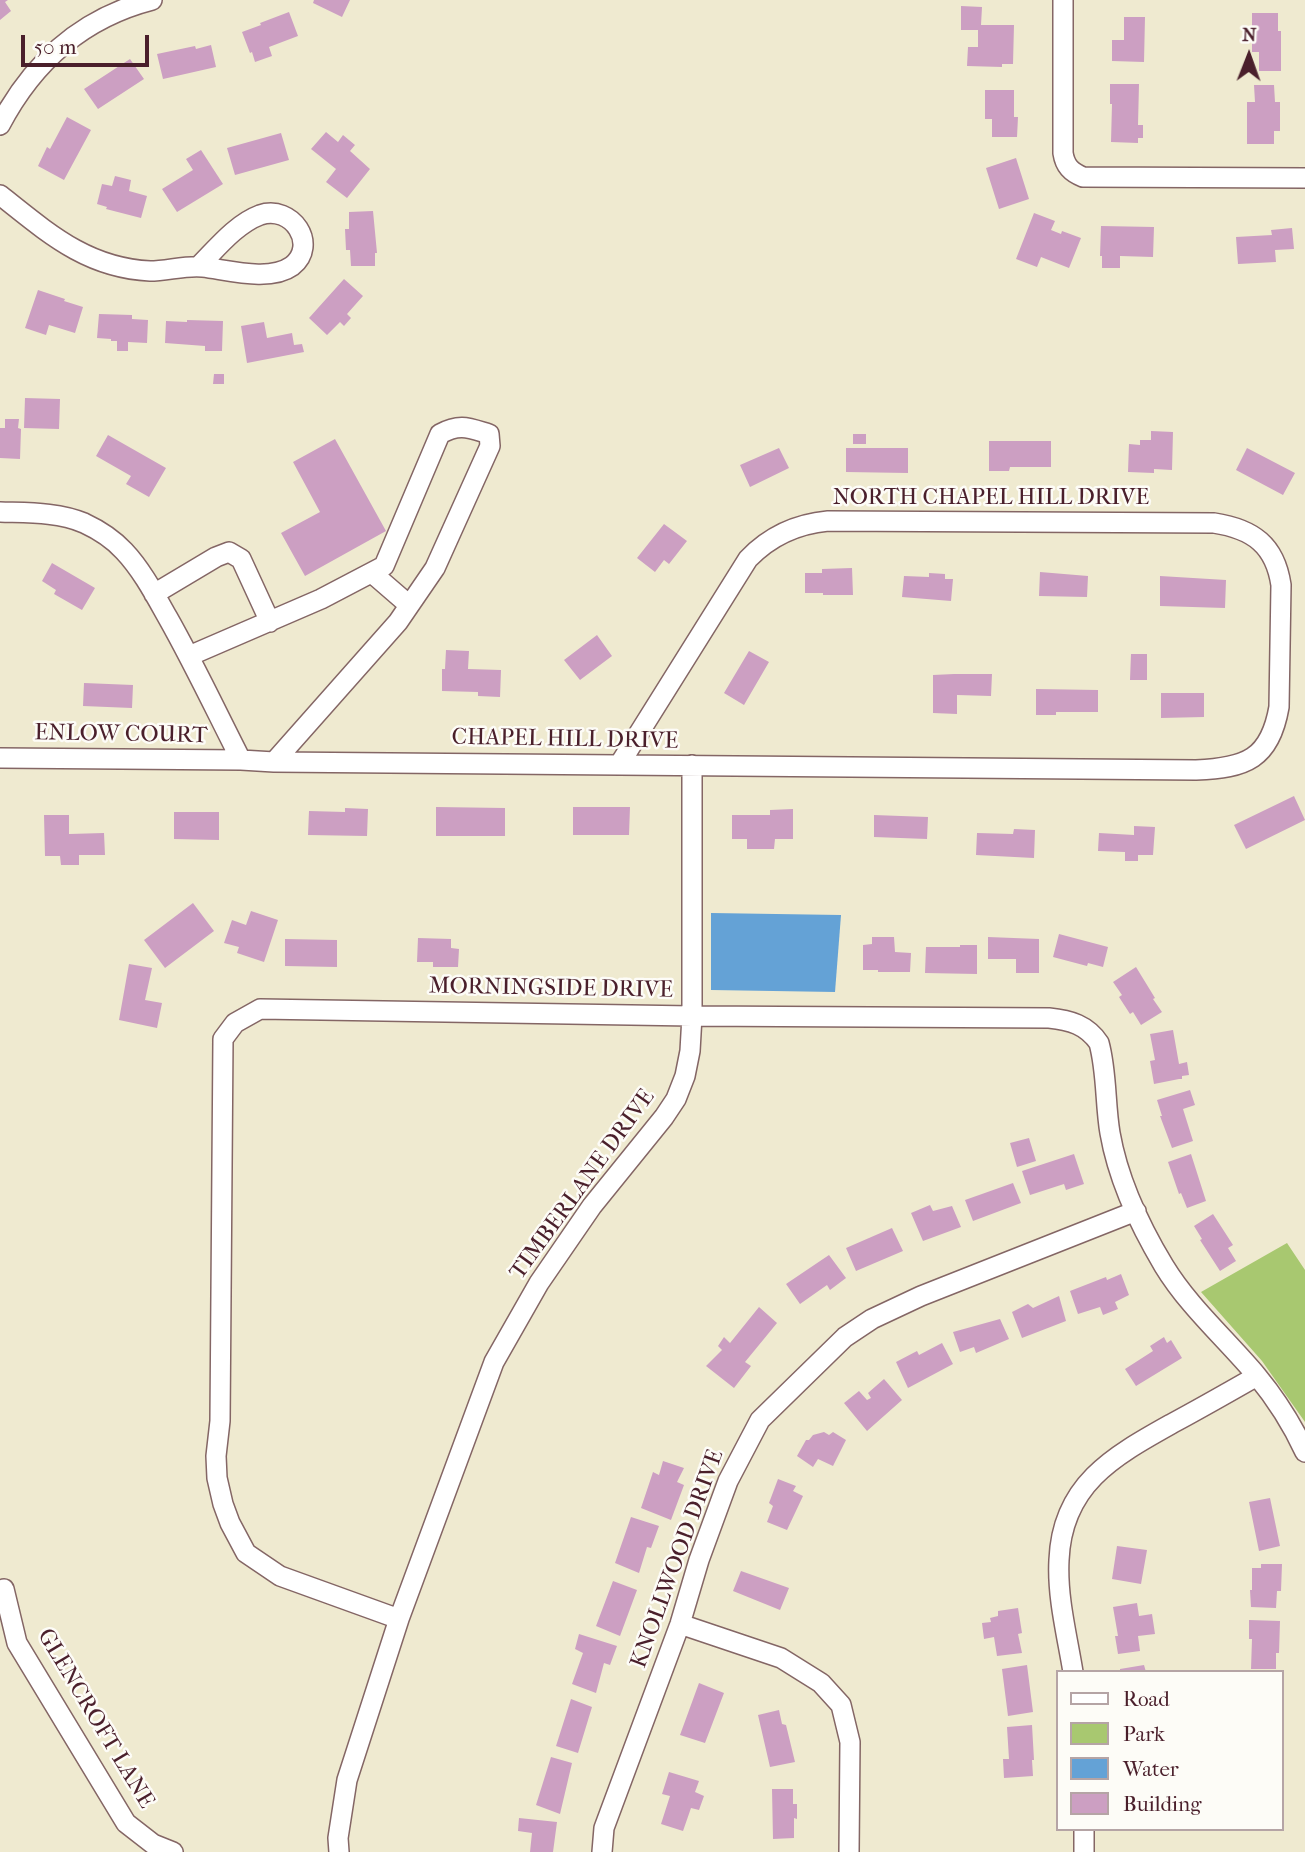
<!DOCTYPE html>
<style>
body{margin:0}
#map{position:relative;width:1305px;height:1852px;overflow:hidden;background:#efead0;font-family:"IM FELL French Canon",serif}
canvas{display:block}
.legend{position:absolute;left:1056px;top:1670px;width:228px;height:161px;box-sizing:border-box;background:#fdfcf7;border:2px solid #b5a4a5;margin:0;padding:9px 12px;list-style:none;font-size:21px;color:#4a1f2b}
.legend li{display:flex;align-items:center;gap:14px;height:35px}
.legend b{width:35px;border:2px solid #b5a4a5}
.north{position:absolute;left:1214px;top:21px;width:70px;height:70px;-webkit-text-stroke:5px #fdfcf7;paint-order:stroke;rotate:1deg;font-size:19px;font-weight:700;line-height:28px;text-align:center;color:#4a1f2b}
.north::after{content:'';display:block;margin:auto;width:24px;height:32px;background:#4a1f2b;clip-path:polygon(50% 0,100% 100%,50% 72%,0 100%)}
.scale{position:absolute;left:21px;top:35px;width:128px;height:32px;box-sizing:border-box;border:4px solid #4a1f2b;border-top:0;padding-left:9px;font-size:21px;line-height:24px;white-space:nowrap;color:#4a1f2b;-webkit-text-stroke:5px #fdfcf7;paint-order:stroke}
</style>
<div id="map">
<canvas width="1305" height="1852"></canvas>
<ul class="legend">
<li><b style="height:9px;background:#fff"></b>Road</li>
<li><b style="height:19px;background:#a8c870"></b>Park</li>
<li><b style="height:19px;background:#64a2d6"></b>Water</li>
<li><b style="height:19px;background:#cc9fc2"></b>Building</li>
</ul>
<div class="north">N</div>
<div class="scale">50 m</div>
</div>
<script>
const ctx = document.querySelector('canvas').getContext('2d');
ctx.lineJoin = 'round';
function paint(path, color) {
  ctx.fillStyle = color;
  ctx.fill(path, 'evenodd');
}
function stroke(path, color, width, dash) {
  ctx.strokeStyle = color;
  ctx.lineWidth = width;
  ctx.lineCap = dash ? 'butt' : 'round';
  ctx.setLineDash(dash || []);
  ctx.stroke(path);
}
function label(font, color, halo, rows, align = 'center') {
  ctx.font = font + ' "IM FELL French Canon",serif';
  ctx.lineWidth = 5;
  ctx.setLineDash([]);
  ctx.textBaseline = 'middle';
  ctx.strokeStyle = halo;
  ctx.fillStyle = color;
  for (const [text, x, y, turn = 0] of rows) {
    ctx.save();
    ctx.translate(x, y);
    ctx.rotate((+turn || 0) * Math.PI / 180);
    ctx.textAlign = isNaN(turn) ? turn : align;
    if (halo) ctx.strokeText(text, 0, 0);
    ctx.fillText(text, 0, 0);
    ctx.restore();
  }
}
paint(new Path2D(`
 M1287 1243 1305 1270V1422L1262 1361 1201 1292Z`), '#a8c870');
paint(new Path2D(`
 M711 913 841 915 835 992 711 990Z`), '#64a2d6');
paint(new Path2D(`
 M0 0H8L5 2 11 11 0 20Z
 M314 0H350L342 17 313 3Z
 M961 6 982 7 981 25H1014L1013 64H1002V67L967 66 968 47H978V30H961Z
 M289 12 298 36 269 47 272 56 255 62 252 52 250 53 242 32 261 25 260 23Z
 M1252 13H1278V31H1281V71H1259V52H1252Z
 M1124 17H1145L1144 62 1112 61V40H1124Z
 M211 45 216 67 163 79 157 54 195 46 196 49Z
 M130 59 144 79 98 109 84 89Z
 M1110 84H1139L1138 125H1143V138H1138V143L1111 142 1112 104H1110Z
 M1254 85H1274L1275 102H1280V131H1274V144H1247V102H1255Z
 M985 90H1014V117H1018L1017 137H992V119H985Z
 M67 117 91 130 64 180 38 166 47 147 50 149Z
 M326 132 338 142 343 135 355 145 350 151 370 169 347 198 326 182 336 169 311 149Z
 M281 133 289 160 235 175 227 148Z
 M201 150 223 184 177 212 162 189 193 170 186 159Z
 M1016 158 1029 199 999 209 986 168Z
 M115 176 131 180 129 191 147 196 141 218 106 209 107 207 97 204 102 184 112 186Z
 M373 211 377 253H375V266H351L350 250H346L345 229H349V212Z
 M1034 213 1055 221 1051 230 1061 234 1062 231 1081 238 1069 268 1041 257 1037 267 1016 259Z
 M1101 226 1154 227 1153 257 1120 256V268H1102V256H1100Z
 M1292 228 1294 249 1275 250 1276 262 1238 264 1236 237 1272 235 1271 230Z
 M344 279 363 296 347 314 351 318 344 326 340 322 327 335 309 318Z
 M38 290 65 299 64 301 83 307 75 333 49 325 46 335 25 328Z
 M99 314 132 315V319L148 320 147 343 128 342V351H117V341H111V339L97 338Z
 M187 320 223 321 222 351H205V346L165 343 166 321 187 322Z
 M264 322 267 338 292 333 294 345 302 344 304 352 247 363 241 326Z
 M214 374H224V384H213Z
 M25 398 60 399 59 429 24 428Z
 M5 419H19L18 428 21 429 20 459 0 458V428H5Z
 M1151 431 1173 432 1172 470 1154 469V473L1128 472 1129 444 1140 445V440H1151Z
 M853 434H866V444H853Z
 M108 435 166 468 149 497 126 484 131 476 96 456Z
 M335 439 386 531 305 576 281 533 320 512 293 462Z
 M989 441H1051V467H1010L1009 471H989Z
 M779 448 789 468 750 487 740 465Z
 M846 448H908V473L846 472Z
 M1247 448 1295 473 1283 495 1236 470Z
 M664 524 687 541 669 564 664 560 655 572 637 558Z
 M52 563 95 588 82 610 54 594 56 590 42 581Z
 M852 568 853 595H823V593H805V573H822V569Z
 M1040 572 1088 576 1087 597 1039 596Z
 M929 573 945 574V579H953L951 601 902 597 904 576 929 577Z
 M1160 576 1226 580 1225 608 1160 606Z
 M597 635 612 656 580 680 564 660Z
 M446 650 469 651 468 669 501 670 500 697 478 696V692L442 691V669H445Z
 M749 651 769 662 744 705 724 693Z
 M1131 654H1147V680H1130Z
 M954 674H992L991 696 957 695V714L933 713V675Z
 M84 683 133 685 132 708 83 706Z
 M1036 689 1098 690V712H1056V715H1036Z
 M1161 693H1204V717L1161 718Z
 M1294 796 1305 820 1246 849 1234 825Z
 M436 807 505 808V836H436Z
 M573 807H630L629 835H573Z
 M345 808 368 809 367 836 308 835 309 811 345 812Z
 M793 809V839H775L774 849H747V839H732V815H770V810Z
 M174 812H219V840L174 839Z
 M44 815H69V834L104 833 105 855H79V865H61L60 856H45Z
 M874 815 928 817 927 839 874 837Z
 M1134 826 1155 827 1153 855H1138V861H1125V852L1098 851 1099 833 1134 835Z
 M1014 829 1035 830 1034 858 976 855 977 833 1013 834Z
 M193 903 214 931 165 968 144 940Z
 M251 911 278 920 264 962 237 953 239 947 224 943 232 920 246 925Z
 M1059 934 1108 947 1103 967 1088 963 1087 966 1053 957Z
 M872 937H894L895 952 911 953 910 972H878V970H863V945L872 944Z
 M988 937 1039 939V973H1016V959H988Z
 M418 938 451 939V948L459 949 458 967H433V962H417Z
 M285 939 337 940V967L285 966Z
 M960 945H977V974L925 973 926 947H960Z
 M129 964 152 968 145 1000 162 1003 157 1028 119 1020Z
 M1136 967 1155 998 1153 999 1162 1012 1141 1025 1133 1012 1130 1014 1119 997 1122 995 1113 982Z
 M1173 1030 1179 1064 1187 1062 1189 1075 1182 1076V1079H1179L1154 1084 1150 1061 1155 1060 1150 1034Z
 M1190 1090 1195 1105 1183 1109 1193 1141 1172 1148 1160 1116H1162L1157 1100Z
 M1029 1138 1036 1161 1017 1167 1010 1143Z
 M1074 1154 1084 1184 1066 1190 1064 1184 1030 1195 1022 1171Z
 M1191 1154 1206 1201 1187 1208 1181 1193 1179 1194 1168 1162Z
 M1013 1183 1021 1203 973 1221 965 1200Z
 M930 1205 933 1211 952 1206 961 1227 923 1241 911 1213Z
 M1213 1214 1233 1245 1228 1248 1236 1261 1220 1271 1200 1240 1202 1239 1194 1226Z
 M892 1228 903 1251 856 1271 846 1248Z
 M829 1255 846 1278 830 1290 827 1285 800 1304 786 1284Z
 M1121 1274 1129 1295 1115 1302 1118 1309 1103 1315 1100 1307 1078 1314 1070 1291 1106 1277 1107 1280Z
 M1059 1296 1066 1321 1022 1338 1012 1312 1028 1304 1033 1308Z
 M759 1307 777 1323 745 1362 751 1366 734 1388 706 1366 722 1350 718 1346 724 1337 730 1343Z
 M1000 1319 1009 1339 976 1353 974 1347 960 1352 953 1332Z
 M1164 1337 1167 1343 1171 1340 1182 1358 1136 1386 1125 1369 1153 1351 1150 1346Z
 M942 1343 953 1364 908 1388 896 1362 917 1351 919 1355Z
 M884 1379 902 1400 867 1431 844 1403 859 1391 867 1400 871 1398 868 1393Z
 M824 1432 829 1435 833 1432 846 1440 833 1466 818 1459 813 1467 797 1456 806 1440H809L813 1435Z
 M663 1461 684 1468 677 1482 684 1485 671 1520 641 1508 653 1472 659 1475Z
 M778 1479 796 1486 793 1491 803 1496 787 1530 767 1522 773 1506 769 1503Z
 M1270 1498 1280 1546 1259 1551 1249 1502Z
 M631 1517 659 1526 651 1548 647 1547 639 1573 615 1563Z
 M1117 1546 1147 1550 1141 1584 1112 1579Z
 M1261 1564H1282L1281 1591H1277L1276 1608 1251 1607 1250 1590H1252V1568H1261Z
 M741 1571 789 1588 780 1610 733 1591Z
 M613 1581 637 1590 620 1636 596 1626Z
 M1137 1603 1139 1616 1152 1614 1155 1634 1138 1636 1140 1651 1118 1654 1115 1636H1118L1113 1607Z
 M1018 1608 1022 1633 1018 1634 1022 1653 997 1656 994 1637 984 1639 982 1623 991 1622 990 1618 998 1616V1611Z
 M1249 1620 1280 1621 1279 1653H1276V1669H1251L1252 1639H1249Z
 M579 1634 617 1646 610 1665 604 1663 596 1693 572 1684 583 1653 575 1649Z
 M1027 1665 1033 1712 1008 1716 1002 1669Z
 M1144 1665 1146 1672H1120V1669Z
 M699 1683 724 1693 705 1743 680 1735Z
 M571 1699 592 1707 578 1753 556 1746Z
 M779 1710 782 1724 786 1725 795 1762 770 1767 758 1715Z
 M1032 1725 1034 1760H1032L1033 1776 1004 1778 1003 1759H1009L1007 1727Z
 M551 1757 572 1763 560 1814 536 1805Z
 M669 1772 699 1781 695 1792 704 1796 699 1810 691 1808 683 1831 661 1824 670 1796 662 1794Z
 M772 1789H793V1804H797V1819L794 1818V1838L773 1839Z
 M519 1818 557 1822 553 1852H530L532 1833 518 1831Z`), '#cc9fc2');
const minor = new Path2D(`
 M1063 0V153C1065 166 1071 172 1083 177L1305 178
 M0 125C33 62 82 18 152 0
 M0 195C47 232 86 268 150 271 167 271 186 265 203 267 228 270 270 282 292 266 319 245 292 204 260 215 236 224 217 248 199 266
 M0 512C28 513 58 512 84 523 99 530 113 539 124 551 142 570 155 595 168 618 194 664 217 713 241 760L274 762 1196 770C1246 768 1270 759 1279 707L1281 585C1275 545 1253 529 1214 523L828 521C796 524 770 536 748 559L619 765
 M372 573 409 605
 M154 594 216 557 229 552 241 559 270 622
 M189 656 321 599 384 566 440 434C460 423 469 428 489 434L490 446 435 568 398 622 274 762
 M0 758 241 760
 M4 1589 17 1643 126 1823 153 1844 173 1852
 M399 1619 280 1576 246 1553 230 1523 223 1504 217 1478 216 1456 220 1421 223 1039 235 1023 260 1009 692 1016 1049 1018C1070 1020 1087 1025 1099 1043 1107 1072 1105 1104 1110 1133 1118 1179 1140 1226 1164 1266 1189 1307 1226 1339 1257 1376 1276 1399 1292 1424 1305 1452
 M680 1624 781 1658 821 1683 841 1705 850 1742 849 1852
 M1073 1672C1067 1635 1057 1597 1059 1560 1062 1484 1114 1456 1173 1423 1201 1408 1229 1392 1257 1376
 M1084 1829V1852
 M339 1852 338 1838 347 1780 399 1619 494 1362 539 1283 592 1206 664 1117 676 1099 685 1076 690 1051 692 1016V765
 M602 1852 604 1828 680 1624 699 1560 728 1481 760 1420 845 1337 872 1319 921 1296 1136 1211`);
stroke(minor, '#846665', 22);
stroke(minor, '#fff', 19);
label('23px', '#4a1f2b', '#fdfcf7', [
 ["NORTH CHAPEL HILL DRIVE",991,498],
 ["ENLOW COURT",121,735,1],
 ["CHAPEL HILL DRIVE",565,740,1],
 ["MORNINGSIDE DRIVE",551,989,1],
 ["TIMBERLANE DRIVE",583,1185,-54],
 ["KNOLLWOOD DRIVE",678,1559,-70],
 ["GLENCROFT LANE",95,1719,59]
]);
</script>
